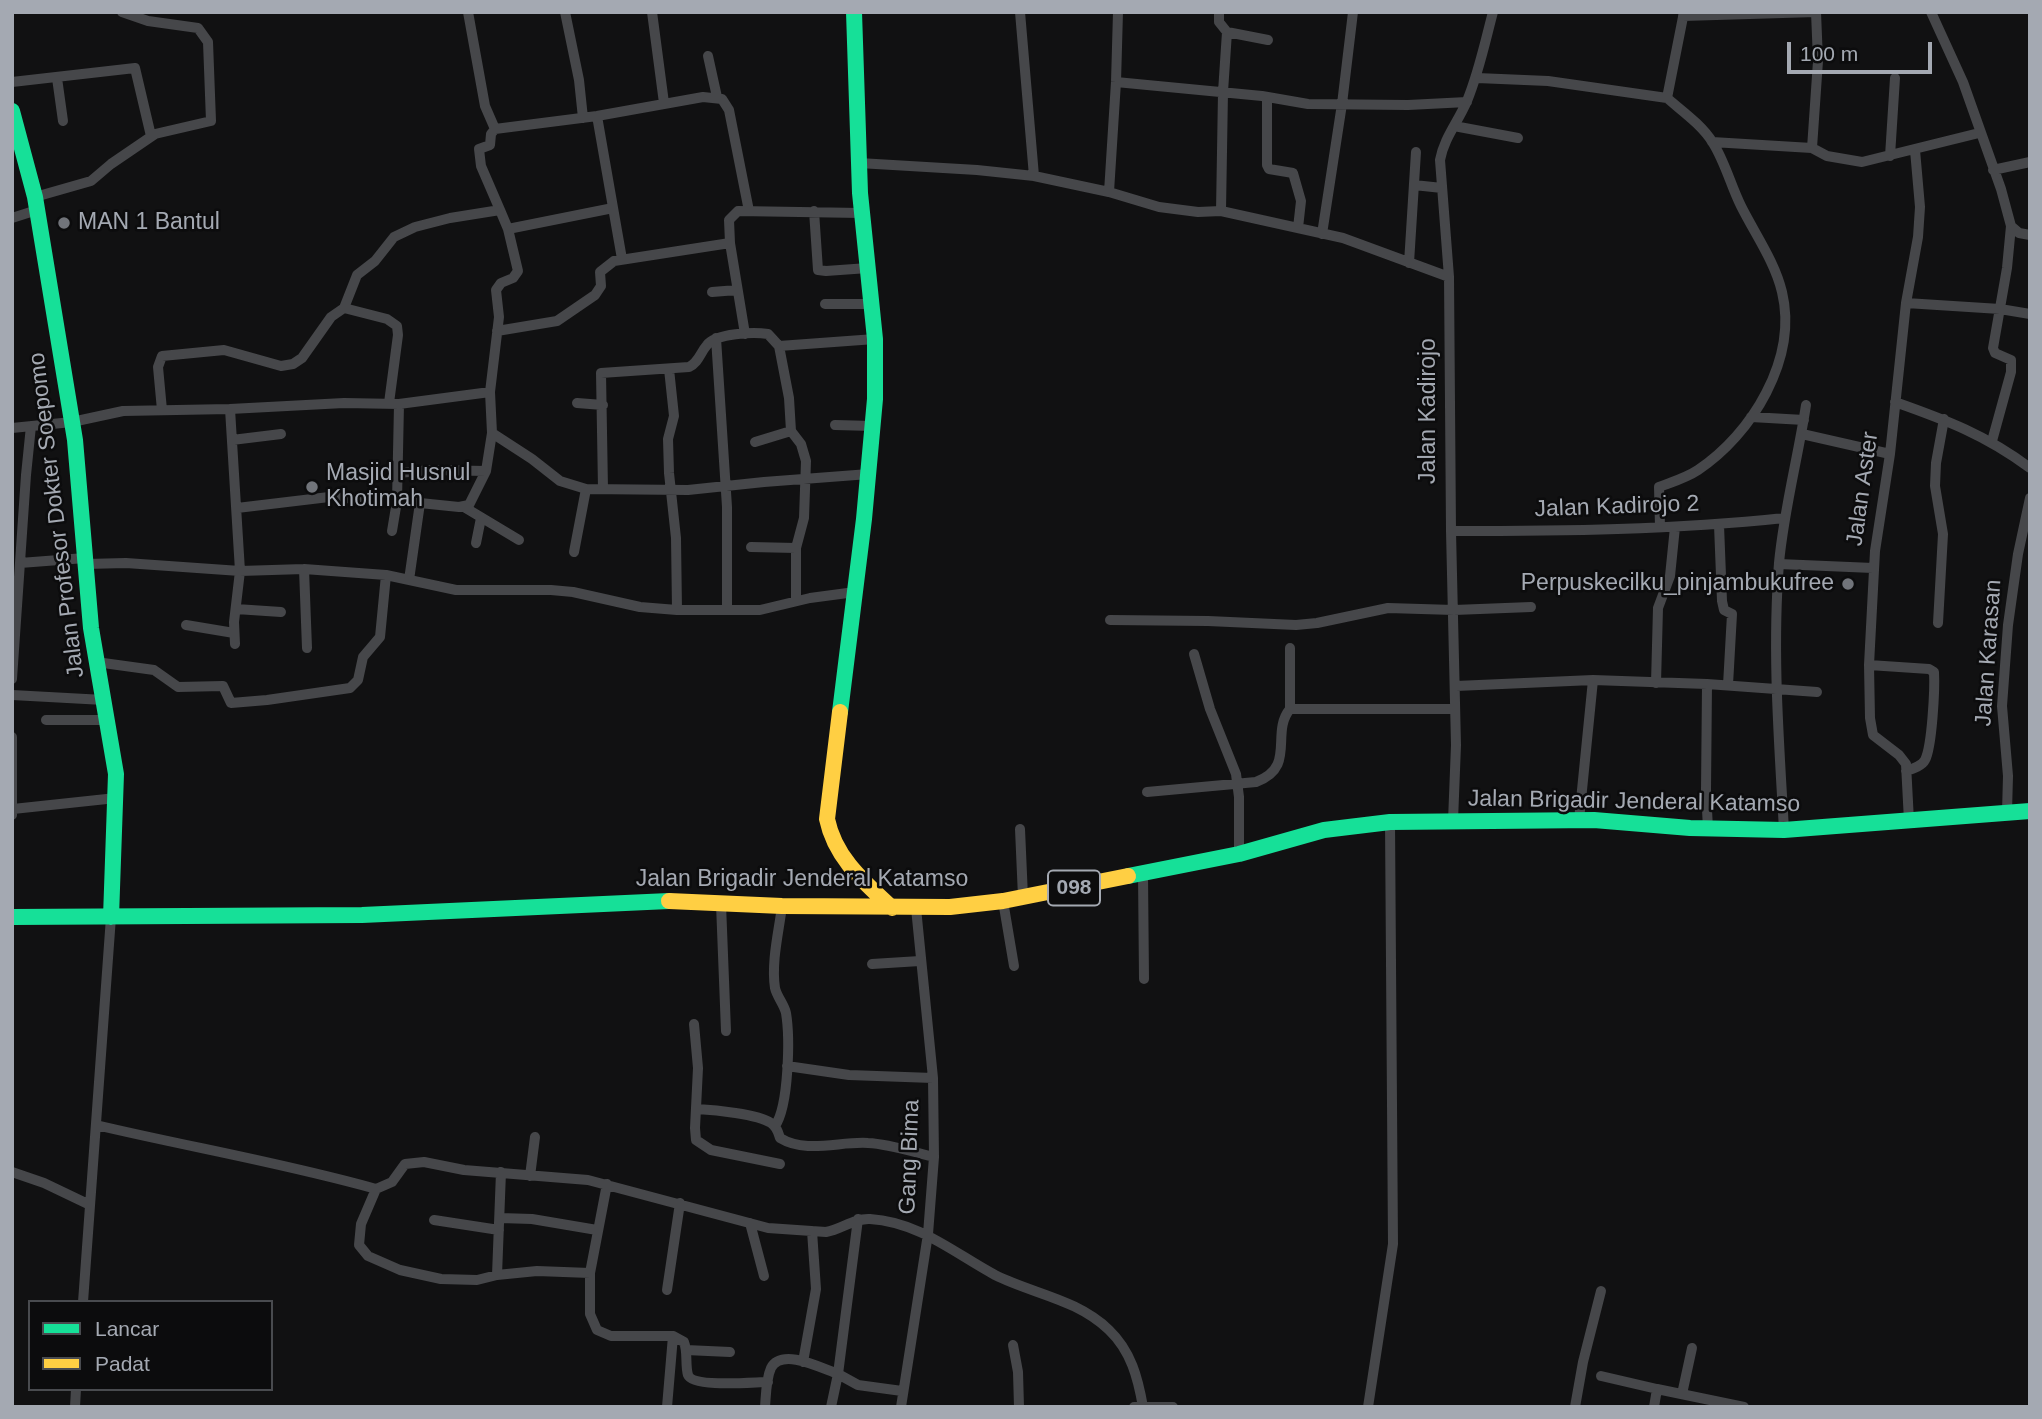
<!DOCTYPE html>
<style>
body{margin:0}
#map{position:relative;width:2042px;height:1419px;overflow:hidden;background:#111112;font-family:Arial,sans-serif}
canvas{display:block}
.frame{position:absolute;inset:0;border:14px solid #a4a9b2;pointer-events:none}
.legend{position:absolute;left:28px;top:1300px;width:245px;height:91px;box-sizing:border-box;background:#0c0c0d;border:2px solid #494b4f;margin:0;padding:9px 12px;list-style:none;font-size:21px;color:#a4a9b2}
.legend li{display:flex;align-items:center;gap:14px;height:35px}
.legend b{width:35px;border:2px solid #494b4f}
.scale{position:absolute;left:1787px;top:42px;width:145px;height:32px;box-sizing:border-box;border:4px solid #a4a9b2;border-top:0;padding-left:9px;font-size:21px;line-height:24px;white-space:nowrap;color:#a4a9b2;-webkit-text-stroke:5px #0c0c0d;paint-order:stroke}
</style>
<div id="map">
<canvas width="2042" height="1419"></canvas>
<div class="frame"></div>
<ul class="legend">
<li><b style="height:9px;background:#16e098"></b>Lancar</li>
<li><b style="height:9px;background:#ffcf43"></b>Padat</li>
</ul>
<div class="scale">100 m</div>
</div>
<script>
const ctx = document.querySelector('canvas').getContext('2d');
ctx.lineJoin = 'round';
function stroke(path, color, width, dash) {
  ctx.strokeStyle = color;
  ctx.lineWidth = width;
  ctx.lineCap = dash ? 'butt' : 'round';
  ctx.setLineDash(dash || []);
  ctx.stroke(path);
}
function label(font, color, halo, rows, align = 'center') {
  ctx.font = font + ' Arial,sans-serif';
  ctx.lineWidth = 5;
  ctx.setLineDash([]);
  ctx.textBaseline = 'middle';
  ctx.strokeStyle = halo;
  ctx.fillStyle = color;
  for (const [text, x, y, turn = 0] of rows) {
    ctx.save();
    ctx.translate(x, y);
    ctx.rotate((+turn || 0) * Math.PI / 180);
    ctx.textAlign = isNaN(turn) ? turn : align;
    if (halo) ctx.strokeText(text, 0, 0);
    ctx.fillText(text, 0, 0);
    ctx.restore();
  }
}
stroke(new Path2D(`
 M565 12 579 80 583 118
 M652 12 664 103
 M1020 12 1034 176
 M1219 12V22L1227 32 1223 92 1221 211
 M1931 12 1963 82 2001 189 2011 226 2019 233 2030 235
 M1683 16 1816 12 1818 61 1812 148 1827 156 1862 162 1979 133
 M1227 32 1268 40
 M708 56 717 97
 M57 78 63 121
 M1477 78 1548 81 1667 98 1684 12
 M12 82 135 68 151 136
 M1116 82 1262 96 1308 104 1408 105 1467 102
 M1267 97V165L1269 169 1293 173 1301 201 1298 228
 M597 116 622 259
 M1454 126 1518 138
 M495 129 597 116 703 97 722 99 729 110 749 211
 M1712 142 1812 148
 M1890 156 1895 78
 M859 163 977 170 1034 176 1109 192 1159 207 1198 212 1221 211 1343 238 1449 277
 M1993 170 2030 162
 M1414 185 1442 188
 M1109 192 1116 82 1118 12
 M35 197 91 181 111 164 155 134 211 121 208 42 198 28 148 21 122 12
 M500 210 508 229 613 208
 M814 211 818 270 826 271 868 268
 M12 218 37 210
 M508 229 518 271 513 278 501 283 496 290 499 317 490 392 492 433 532 459 560 481 586 489 688 490 764 482 869 474
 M1322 234 1342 104 1353 12
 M730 243 745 334
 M1409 263 1416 152
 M712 292 737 290
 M1906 303 2000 309 2030 314
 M825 304H872
 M344 308 387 319 397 326 398 335 389 403
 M497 331 557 321 595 295 601 286 600 272 614 261 730 243 729 220 738 211 861 213
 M716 338 727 507V609
 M779 346 875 339
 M669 369 674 416 668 439 669 473 676 538 677 610
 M1895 402C1946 420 1986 435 2030 468
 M577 403 603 405
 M230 409 240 571 234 622 235 644
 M162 410 158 367 162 356 224 350 281 366 293 364 302 358 331 317 344 308 357 275 375 261 394 237 415 227 450 218 500 210 481 166 479 149 490 145 491 134 495 129 485 106 468 12
 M1751 417 1804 420
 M835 425 873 426
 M12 428 72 422 123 411 230 409 344 403 399 404 490 392
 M1802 434 1890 454
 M232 440 281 434
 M1992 441 2011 372V360L1995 353 1993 348 2007 268 2011 226
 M755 442 791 431
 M398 473 431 470 486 471
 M603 489 601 373 689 367C699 362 700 353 707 345 716 333 754 332 768 334L779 346 789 398 791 431 801 444 806 461 804 518 796 548V601
 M464 507 519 540
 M237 508 329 497 420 503
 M1719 525 1722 601 1724 610 1732 614 1728 685
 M1660 527 1659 487C1672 482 1686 478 1698 470 1752 434 1798 359 1782 292 1775 262 1755 234 1741 206 1731 186 1725 162 1713 143 1702 125 1682 111 1667 98
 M392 531 397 501 399 404
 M1451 531C1562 531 1673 530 1784 518
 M476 543 481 518
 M751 547 796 548
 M574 552 586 489
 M20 563 85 558
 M86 564 126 563 240 571 304 569 386 575 456 590H551L573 592 640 607 677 610H760L810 598 855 592
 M1779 564 1873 568
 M304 569 307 648
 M409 580 420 503 459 507 469 505 486 471 492 433
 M236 609 281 612
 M1110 620 1208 621 1296 625 1317 623 1388 608 1454 610 1531 607
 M1938 623 1943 534 1935 486 1936 463 1944 419
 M186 625 234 633
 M1194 654 1210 709 1236 774 1239 797V854
 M96 662 154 670 178 687 223 686 231 703 267 700 350 688 358 680 363 657 380 637 386 575
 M1869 665 1929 669 1934 672C1935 689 1932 747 1925 760 1922 766 1912 769 1906 771
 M12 679 26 475 31 426
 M1656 683 1658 608 1670 576 1675 527
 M1707 684 1706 790 1708 829
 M1456 686 1593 680
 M12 695 104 700
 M1290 709V648
 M46 720H108
 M12 737V815
 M1147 792 1256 782C1297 767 1270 733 1290 709H1455
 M13 809 116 798
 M2007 812 2008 776 2002 706 2008 625 2018 554 2030 498
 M1579 820 1593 680 1707 684 1817 692
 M1453 821 1456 745 1451 531 1449 277 1440 160C1444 138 1458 122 1467 101 1479 72 1485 42 1493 12
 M1909 821 1906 764 1899 755 1873 735 1870 718 1869 665 1875 551 1890 454 1906 303 1918 237 1920 207 1915 150
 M1020 829 1023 897
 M1784 830C1779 741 1772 652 1779 563 1784 509 1798 458 1806 405
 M1143 874 1144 979
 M1003 901 1014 966
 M721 904 726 1031
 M872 964 920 961
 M694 1024 698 1068 695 1128 696 1140 711 1150 780 1164
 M787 1066 849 1075 933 1078
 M697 1109C714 1110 758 1114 771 1123 777 1127 778 1132 780 1138 806 1154 840 1141 868 1143 890 1144 913 1152 934 1157
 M96 1125C189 1147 284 1163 376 1189L361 1224 359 1245 368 1256 400 1270 441 1279 477 1280 497 1275 537 1271 590 1273V1314L597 1330 611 1336H673L667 1407
 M775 1126C789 1106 790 1037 786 1013 784 1004 777 997 775 988 771 962 779 931 782 906
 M12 1172 44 1183 90 1205
 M530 1176 535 1137
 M376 1189 392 1182 405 1164 424 1162 464 1170 588 1180 768 1228 826 1232C842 1229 854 1218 870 1219 919 1222 954 1253 995 1275 1033 1294 1077 1299 1109 1330 1131 1351 1138 1378 1143 1407
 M500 1218 532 1219 597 1230
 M434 1220 499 1230
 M750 1223 764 1276
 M590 1273 607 1184
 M497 1275 501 1172
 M667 1290 680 1203
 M83 1302 111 917
 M673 1336 684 1342C688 1352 685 1365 688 1375 693 1388 754 1382 768 1382
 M1013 1345 1018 1372 1019 1407
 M686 1350 730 1352
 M803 1362 816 1289 812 1231
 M1601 1376 1657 1389
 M1682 1394 1692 1348
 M75 1407 76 1389
 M765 1407C766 1395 766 1379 771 1368 782 1347 823 1369 838 1374L858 1219
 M831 1407 838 1374 858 1385 902 1391
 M901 1407 928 1234 934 1157 933 1078 916 908
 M1134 1407H1173
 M1368 1407 1393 1244 1390 822
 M1575 1407 1583 1362 1601 1291
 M1654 1407 1657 1389 1744 1407`), '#46474a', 10);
stroke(new Path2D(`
 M12 111 35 197 75 440 91 628 116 774 111 917
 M840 712 864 519 875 399V339L860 193 854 12
 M1128 876 1239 854 1324 830 1390 822 1594 820 1690 828 1784 830 2030 811
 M12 917 362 915 669 901`), '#16e098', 16);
stroke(new Path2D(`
 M840 712 827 819C835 858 864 882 892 908
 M669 901 782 906 950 907 1003 901 1128 876`), '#ffcf43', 16);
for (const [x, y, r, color] of [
 [64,223,7,"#71747a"],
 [312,487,7,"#71747a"],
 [1848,584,7,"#71747a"]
]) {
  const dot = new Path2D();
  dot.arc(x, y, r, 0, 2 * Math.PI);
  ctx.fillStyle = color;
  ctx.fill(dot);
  stroke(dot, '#0c0c0d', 2.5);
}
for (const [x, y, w] of [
 [1074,888,52]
]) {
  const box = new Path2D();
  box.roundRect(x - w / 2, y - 17.5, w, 35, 5);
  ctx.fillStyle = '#0c0c0d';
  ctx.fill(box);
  stroke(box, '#a4a9b2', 2);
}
label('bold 21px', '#a4a9b2', null, [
 ["098",1074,888]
]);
label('23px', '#a4a9b2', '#0c0c0d', [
 ["MAN 1 Bantul",78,223],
 ["Masjid Husnul",326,474],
 ["Khotimah",326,500],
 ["Perpuskecilku_pinjambukufree",1834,584,"right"]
], 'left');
label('23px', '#a4a9b2', '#0c0c0d', [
 ["Jalan Kadirojo",1429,411,-90],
 ["Jalan Aster",1863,489,-82],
 ["Jalan Kadirojo 2",1617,507,-2],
 ["Jalan Profesor Dokter Soepomo",57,515,-97],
 ["Jalan Karasan",1989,653,-86],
 ["Jalan Brigadir Jenderal Katamso",1634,802,1],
 ["Jalan Brigadir Jenderal Katamso",802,880],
 ["Gang Bima",910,1157,-88]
]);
</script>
